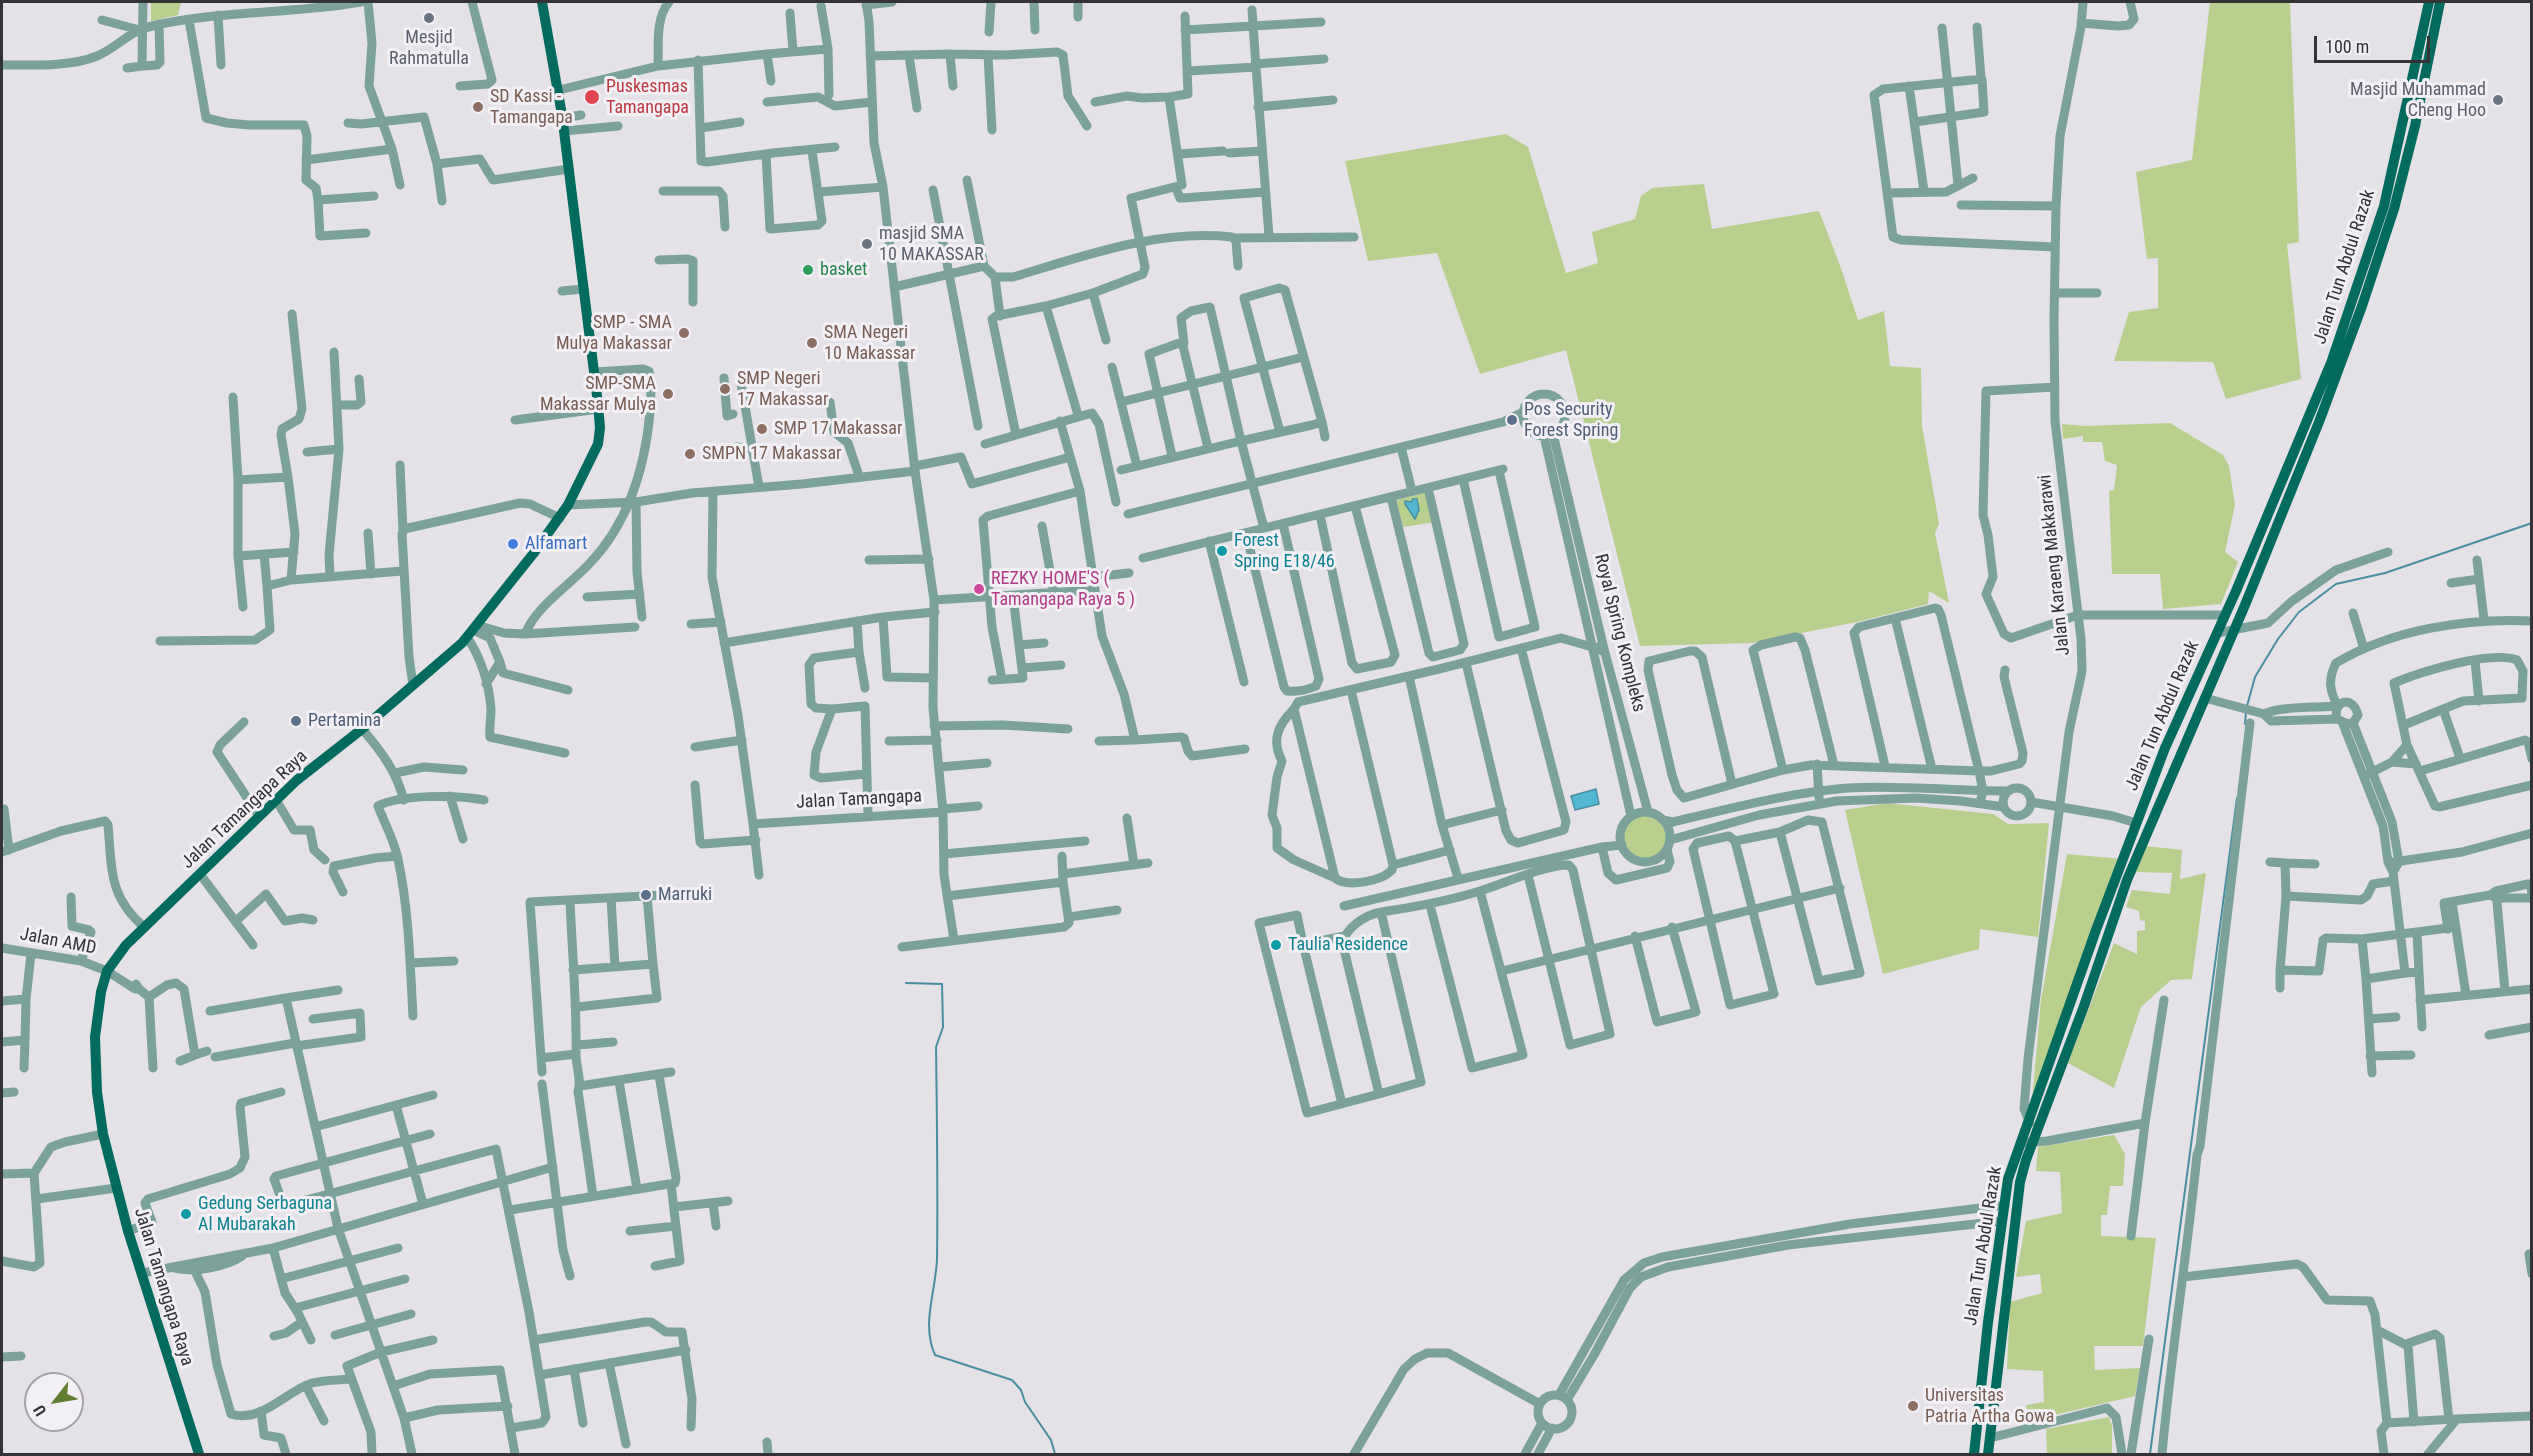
<!DOCTYPE html>
<style>
body{margin:0}
#map{position:relative;width:2533px;height:1456px;overflow:hidden;background:#e4e1e7;font-family:"Roboto Condensed",sans-serif}
canvas{display:block}
.frame{position:absolute;inset:0;border:3px solid #333235;pointer-events:none}
.north{position:absolute;left:24px;top:1372px;width:60px;height:60px;box-sizing:border-box;background:#f2eff5;border:2px solid #a6a3a8;border-radius:50%;rotate:239deg;font-size:16px;font-weight:700;line-height:24px;text-align:center;color:#333235}
.north::after{content:'';display:block;margin:auto;width:21px;height:27px;background:#627d31;clip-path:polygon(50% 0,100% 100%,50% 72%,0 100%)}
.scale{position:absolute;left:2314px;top:36px;width:116px;height:27px;box-sizing:border-box;border:3px solid #333235;border-top:0;padding-left:8px;font-size:18px;line-height:21px;white-space:nowrap;color:#333235;-webkit-text-stroke:4px #f2eff5;paint-order:stroke}
</style>
<div id="map">
<canvas width="2533" height="1456"></canvas>
<div class="frame"></div>
<div class="north">U</div>
<div class="scale">100 m</div>
</div>
<script>
const ctx = document.querySelector('canvas').getContext('2d');
ctx.lineJoin = 'round';
function paint(path, color) {
  ctx.fillStyle = color;
  ctx.fill(path, 'evenodd');
}
function stroke(path, color, width, dash) {
  ctx.strokeStyle = color;
  ctx.lineWidth = width;
  ctx.lineCap = dash ? 'butt' : 'round';
  ctx.setLineDash(dash || []);
  ctx.stroke(path);
}
function label(font, color, halo, rows, align = 'center') {
  ctx.font = font + ' "Roboto Condensed",sans-serif';
  ctx.lineWidth = 6;
  ctx.setLineDash([]);
  ctx.textBaseline = 'middle';
  ctx.strokeStyle = halo;
  ctx.fillStyle = color;
  for (const [text, x, y, turn = 0] of rows) {
    ctx.save();
    ctx.translate(x, y);
    ctx.rotate((+turn || 0) * Math.PI / 180);
    ctx.textAlign = isNaN(turn) ? turn : align;
    if (halo) ctx.strokeText(text, 0, 0);
    ctx.fillText(text, 0, 0);
    ctx.restore();
  }
}
paint(new Path2D(`
 M151 2H181L178 15 151 21Z
 M2210 2H2290L2299 242 2287 244 2301 379 2226 399 2213 362 2114 361 2129 312 2158 308V258L2147 259 2136 172 2192 160Z
 M1506 134 1528 147 1566 273 1598 263 1592 232 1635 219 1641 196 1652 188 1704 184 1712 229 1819 211 1841 268 1858 320 1884 311 1890 366 1921 368 1922 426 1939 524 1935 533 1949 603 1929 591 1928 604 1857 622 1752 643 1640 646 1566 350 1480 374 1437 253 1368 261 1345 161Z
 M2170 423 2223 455 2229 466 2235 505 2225 552 2238 562 2221 604 2163 609 2160 574H2112L2109 491 2114 490 2117 465 2105 461 2102 442H2083V436L2063 439 2062 424 2085 426Z
 M1428 492 1435 522 1403 527 1396 500Z
 M1887 803 1993 814 2008 824 2049 823 2038 937 1980 929 1979 949 1883 974 1845 810Z
 M1623 837a22 22 0 1 1 44 0a22 22 0 1 1-44 0Z
 M2146 846 2182 850 2180 879 2206 873 2192 979 2171 980 2141 1007 2114 1088 2068 1063 2114 943 2137 954V931L2145 930V921L2140 920 2139 911 2126 907 2132 890 2170 894 2172 873 2136 872Z
 M2067 854 2122 859 2031 1112 2041 1000Z
 M2114 1135 2125 1154 2123 1186H2110L2107 1215H2101V1236L2156 1238 2143 1346H2094L2095 1370 2140 1368 2135 1396 2029 1421 2026 1405 2044 1402 2043 1371 2007 1369 2010 1302 2042 1293 2040 1274 2016 1277 2026 1221 2062 1213 2060 1172 2036 1171 2038 1147Z
 M2109 1417 2112 1426V1454H2047L2046 1429Z`), '#b9cf8e');
const water = new Path2D(`
 M1413 499H1417L1419 510 1415 519 1405 504V501L1411 502Z
 M1596 789 1599 804 1575 810 1571 796Z`);
paint(water, '#52b7d0');
stroke(water, '#498fa2', 1.5);
stroke(new Path2D(`
 M2247 706 2255 677 2278 639 2299 612 2336 584 2385 573 2532 523
 M2245 724 2246 712
 M906 983 942 984 943 1027 936 1047C937 1118 938 1189 937 1259 936 1291 921 1324 935 1355L1012 1380 1021 1390 1025 1402 1051 1440 1055 1454
 M2150 1454 2237 798`), '#498fa2', 2);
stroke(new Path2D(`
 M1034 2 1035 30
 M866 5 892 2
 M821 6 828 49
 M1252 10 1256 67
 M790 13 793 52
 M218 15 221 65
 M1078 17V2
 M102 20 136 29
 M189 20 206 118 227 123 249 125H304L307 136 306 180 316 188 318 200 374 196
 M2081 23 2118 26 2129 25 2134 19 2130 2
 M1977 27 1981 78
 M1942 28 1958 185
 M1185 30 1321 22
 M989 32 991 2
 M767 54 828 49 829 95
 M950 54 1005 55 1057 52 1063 55 1068 96 1087 126
 M988 55 992 130
 M870 56 950 54 953 86
 M909 56 917 108
 M698 60 701 161 707 162 773 153 835 147
 M1255 64 1324 59
 M2 65C30 65 71 67 97 56 118 47 129 31 152 26 221 10 292 14 361 2
 M142 66 157 65 160 62 159 24
 M658 66C659 44 655 19 669 2
 M127 68 142 66 143 2
 M1188 71 1256 67 1269 236
 M460 86 488 84 492 80 472 2
 M1909 86 1924 191
 M559 90 658 66 767 54 771 81
 M1169 97 1188 94 1185 16
 M767 102 818 97 835 106 872 102
 M1258 107 1333 100
 M563 118 581 115
 M1915 122 1984 112 1982 79 1883 89 1874 95 1893 237 1901 240 2055 247
 M348 123 361 124 424 117 437 164 480 159 493 180 569 169
 M701 128 740 122
 M564 131 618 126
 M392 149 400 185
 M1229 153 1262 151
 M766 154 770 229 818 225 822 221 812 151
 M1179 154 1223 151
 M306 160 392 149 369 86 372 43 368 2
 M437 164 442 201
 M967 180 984 266 995 277H1013C1084 256 1157 229 1232 237L1236 241 1238 266
 M1176 188 1180 198H1183L1265 192
 M933 190 978 426
 M663 191H719L723 196 725 227
 M819 192 883 187
 M1887 193 1946 192 1973 178
 M318 200 320 236 366 233
 M1961 205 2056 206
 M1234 238 1354 237
 M659 260 688 259 693 261V302
 M995 277 1000 316
 M894 287 984 266
 M562 291 584 289
 M1093 293 1106 340
 M2055 293H2097
 M1046 306 1093 293 1143 274 1145 267 1131 198 1182 185 1169 97 1142 98 1127 96 1095 102
 M1184 343 1181 318 1191 311 1210 307 1241 441 1312 425 1322 422 1285 290 1279 288 1244 298 1280 432
 M1112 367 1137 466
 M724 378 727 416 733 414
 M741 383 759 487
 M2055 387 1986 391 1983 515 1988 535 1993 577 1986 594 2004 634 2011 638 2078 615H2225
 M1523 415a21 21 0 1 1 42 0a21 21 0 1 1-42 0Z
 M233 397 238 480
 M830 402 834 432 848 443 859 476
 M1121 402 1303 357
 M338 405H357L361 402 359 379
 M515 420 599 409
 M1060 421 1080 491 1102 636 1124 694 1135 740 1181 737 1184 738 1188 751 1192 756 1245 749
 M1322 422 1325 437
 M1553 434 1605 653 1648 812
 M1016 435 993 323 992 319 996 316 1046 306 1078 415
 M1544 436 1631 816
 M985 444 1092 413 1099 424 1116 502
 M737 447 753 449
 M1401 447 1412 491
 M307 452 339 449
 M1172 456 1149 354 1182 342 1208 448
 M400 465 403 531
 M915 466 961 457 972 484 1070 457
 M1121 470 1241 441 1264 528
 M288 477 281 435 282 429 299 419 302 409 292 314
 M1463 479 1499 637 1535 627 1499 471
 M713 492 712 577 738 715 753 824 943 812 933 708 934 600 915 471 883 187 874 143 869 21 866 2
 M1391 497 1429 653 1433 657 1460 650 1464 644 1428 488
 M636 502 637 572 642 617
 M568 505 636 502 692 493 802 484 915 471
 M1128 514 1503 422 1523 412
 M1320 515 1352 663 1357 669 1391 662 1395 655 1355 506
 M1042 526 1054 593
 M368 533 371 574
 M1246 533 1284 687 1287 691C1296 692 1307 690 1316 686L1319 679 1283 524
 M1209 541 1244 682
 M264 554 267 586
 M238 556 294 552
 M1143 558 1503 469
 M869 560 929 559
 M2477 560 2484 620
 M330 577 329 555 339 449 334 352
 M1093 577 1129 573
 M2451 583 2479 579
 M587 597 640 594
 M934 600 1095 590
 M243 607 238 556V480L288 477 295 534 291 580
 M2353 613 2364 649
 M883 617 887 677 933 678
 M857 621 859 652
 M691 624 721 622
 M477 625 504 633 525 634 635 627
 M473 630 490 638 500 662 486 684
 M2217 633 2268 623 2292 601 2336 570 2388 552
 M525 634C537 605 569 586 590 563 629 522 645 468 650 412 651 399 652 385 649 371L643 369 595 372
 M467 637C481 658 489 684 491 709 491 719 489 728 490 737L565 753
 M160 641 255 640 270 630 267 586 291 580 402 571
 M724 643 883 617 935 612
 M1019 645 1044 643
 M2475 661 2479 701
 M500 662 503 673 568 690
 M1466 663 1506 831 1511 840 1518 843 1564 830 1566 822 1521 648
 M1022 668 1061 665
 M1409 676 1442 825 1458 878
 M1002 679 992 627 983 520 988 516 1080 491
 M992 680 1023 678 1013 596
 M413 685 409 657 402 534 404 529 520 503 530 504 560 518
 M1351 690 1393 865 1392 870C1382 881 1347 888 1335 878L1294 709 1298 702 1439 669 1561 638 1592 647H1597L1605 653
 M2205 698 2264 714 2271 721 2337 719 2348 724 2353 723 2358 715C2353 694 2332 701 2337 719
 M832 709 816 708 811 704 809 665 814 658 859 652 865 688
 M1294 709C1278 725 1271 740 1282 761L1277 777 1272 815 1277 828V848L1294 860 1335 878
 M2443 709 2460 758
 M2264 714C2278 706 2319 708 2338 706 2329 691 2328 679 2336 663 2393 629 2466 618 2532 621
 M244 722 220 745 217 752 259 816
 M2353 723 2392 822 2399 862 2393 872
 M2343 724 2383 826 2388 862 2393 872 2405 973 2419 972 2422 1027
 M2404 725 2463 701 2522 698 2523 671 2517 660C2490 650 2420 672 2394 683L2407 745 2435 806 2439 807 2532 785
 M934 726 1003 725 1068 729
 M362 729C382 752 396 771 404 800
 M889 741 937 740
 M1099 741 1135 740
 M695 747 742 740
 M2392 762 2416 764
 M1817 764 1819 798
 M1885 766 1854 633 1859 627 1895 618
 M940 767 987 763
 M1932 769 1895 618 1935 608 1938 609 1941 615 1979 771 1983 791 1980 803
 M1783 770 1753 650 1761 645 1795 637 1800 638 1805 650 1834 765
 M2420 771 2525 740 2528 742 2532 759
 M395 773 424 767 463 770
 M866 774 821 778 814 775 816 752 832 709 865 706 868 815
 M2366 775 2392 762 2407 745
 M1732 784 1702 657 1695 651H1690L1649 661 1648 670 1672 775 1677 790 1684 798 1783 770 1811 765 1979 771H1991L2019 764 2022 761 2023 753 2004 677 2005 670
 M695 785 700 842 702 844 756 840
 M2003 802a14 14 0 1 1 28 0a14 14 0 1 1-28 0Z
 M450 796 463 839
 M276 800 294 830H310L314 850 325 860
 M2031 802 2113 816 2136 823
 M4 809 9 850
 M943 809 978 806
 M943 812 944 875 954 940
 M1620 837a25 25 0 1 1 50 0a25 25 0 1 1-50 0Z
 M1127 818 1134 865
 M1663 820 1673 822C1727 809 1793 792 1848 788 1902 785 1954 791 2008 791
 M753 824 759 875
 M1442 825 1502 810
 M1729 836 1735 841 1774 994 1730 1005 1693 849 1697 843Z
 M1670 840 1759 815 1837 801 1915 798 1961 801 2004 807
 M1735 841 1780 832 1808 820 1822 822 1860 973 1819 981 1780 832
 M1602 847 1608 873 1616 880 1667 868 1670 862 1667 849
 M2 852 61 831 105 821 108 825C112 868 108 896 144 927
 M944 854 1085 841
 M2270 862 2285 863 2286 896 2361 900 2367 896 2373 884 2394 881
 M2394 862 2462 852 2532 833
 M2285 863 2315 864
 M1393 865 1450 850
 M200 874 253 945
 M1063 874 1148 863
 M2496 891 2505 991
 M343 892 333 872 334 866 375 858 397 856
 M647 896 653 964
 M947 896 1063 882 1062 856
 M2492 896 2497 898H2532
 M71 897 72 926 89 930 91 932 81 961
 M611 898 615 967
 M570 900C572 951 577 1003 576 1055 576 1067 582 1080 578 1091L593 1196
 M2452 902 2466 995
 M1430 905 1472 1068 1523 1055 1480 891
 M1344 906 1602 847 1622 845
 M1381 912 1421 1082 1379 1094 1343 945C1344 928 1365 915 1381 912 1415 907 1448 901 1480 891 1502 884 1548 864 1569 865L1573 870 1610 1034 1570 1045 1528 875
 M1069 917 1117 910
 M236 921 266 894 285 921 302 918 313 920
 M2448 929 2444 903 2490 895 2496 891 2528 884 2531 887 2532 896
 M2417 933 2419 972
 M1635 936 1657 1022 1696 1012 1672 927
 M2362 939 2366 979
 M1303 944 1297 915 1259 923 1307 1113 1379 1094
 M902 947 1064 927 1069 923 1063 882
 M2 948 81 961 107 971 135 989H139
 M410 963 454 961
 M573 970 653 964 657 998 577 1007
 M2280 970 2286 896
 M1502 971 1840 888
 M136 984 139 989 149 997 153 1068
 M2280 988V970L2319 971 2323 940 2326 938 2362 939 2456 927
 M149 997 167 985 176 983 184 989 195 1055 180 1061
 M286 998 338 990
 M2420 1000 2532 989
 M2 1001 26 999
 M210 1011 286 998 338 1228 404 1418 412 1454
 M413 1016C410 964 409 910 398 859 394 840 385 824 378 806 400 794 459 795 484 800
 M2369 1019 2396 1017
 M2489 1035 2532 1027
 M2 1042 25 1040 26 999 31 954
 M578 1045 613 1042
 M296 1046 361 1037 360 1013 313 1019
 M195 1055 207 1051
 M2370 1056 2411 1055
 M215 1057 295 1043
 M541 1058 576 1054
 M24 1068 25 1040
 M542 1072 530 902 682 894
 M2372 1073 2366 979 2405 973
 M619 1081 637 1189
 M542 1084 563 1250 570 1276
 M580 1086 671 1072
 M2 1093 14 1092
 M1342 1104 1303 944 1345 936
 M396 1105 423 1204
 M2030 1123 2024 1109 2028 1059 2069 732 2082 671 2081 639 2055 421 2054 320 2056 206 2060 136 2081 27 2083 2
 M315 1127 433 1095
 M430 1134 276 1176 274 1179 284 1206 496 1149 529 1312 546 1417 542 1423 511 1428
 M2020 1143 2047 1141 2145 1123
 M34 1173 51 1147 65 1142 103 1134
 M2 1174 34 1173 40 1263 34 1267 2 1261
 M37 1199 116 1188
 M713 1203 716 1226
 M674 1207 728 1201
 M510 1210 675 1183 676 1178 659 1075
 M128 1231 152 1222 145 1203 148 1199 230 1174 240 1168 245 1157 240 1107 241 1103 281 1092
 M630 1231 676 1226
 M2131 1236 2145 1123 2164 1000
 M273 1248 285 1293 298 1313 311 1340
 M2529 1254 2532 1274
 M655 1266 680 1261 671 1184
 M174 1268C193 1273 226 1267 242 1256
 M194 1269 205 1292 217 1365 231 1414C261 1424 286 1391 312 1383 324 1380 338 1380 350 1379
 M142 1273 273 1248 553 1167
 M2183 1277 2297 1264 2303 1267 2327 1300 2370 1301 2375 1315 2387 1423
 M281 1279 398 1248
 M295 1308 405 1279
 M2377 1330 2408 1346
 M335 1335 411 1314
 M274 1336 286 1333 302 1322
 M534 1340 645 1322H651L666 1332H682L692 1399 691 1427
 M2 1357 21 1356
 M609 1363 626 1444
 M574 1369 583 1423
 M540 1375 686 1350
 M306 1386 324 1421
 M393 1386 430 1374 500 1370 515 1454
 M1559 1395 1624 1280 1644 1263 1662 1257 1850 1224 2005 1205
 M1538 1412a17 17 0 1 1 34 0a17 17 0 1 1-34 0Z
 M1567 1400 1594 1355 1630 1288 1641 1277 1668 1267 1788 1245 2002 1221
 M261 1411 264 1435 281 1438 286 1454
 M404 1418 438 1410 508 1406
 M2414 1422 2408 1346 2409 1343 2435 1334 2440 1338 2449 1420
 M1990 1438 2107 1408 2116 1417 2122 1454
 M767 1442 768 1454
 M372 1454 371 1432 347 1366 381 1352 433 1340
 M1354 1454 1404 1369 1415 1359 1427 1353H1448L1540 1404
 M1525 1454 1542 1423
 M1538 1454 1552 1428
 M2131 1454 2149 1339
 M2162 1454C2171 1354 2187 1255 2197 1155L2200 1146 2250 723
 M2384 1454 2381 1431 2387 1423 2455 1419
 M2428 1454 2457 1419 2532 1416`), '#7aa29a', 9);
stroke(new Path2D(`
 M199 1454 128 1231 103 1134 97 1092 95 1037 101 992 107 971 126 945 297 780 362 729 462 643 533 554 568 505 598 444 600 428 598 404 562 115 542 2
 M1974 1454 1988 1322 2008 1179 2096 930 2165 748 2236 591 2331 363 2384 206 2429 2
 M1988 1454 2020 1182 2026 1160 2084 1006 2127 880 2245 605 2319 422 2362 306 2394 209 2415 126 2440 2`), '#026b5e', 10);
for (const [x, y, r, color] of [
 [429,18,6,"#6b7280"],
 [592,97,8,"#e0444e"],
 [2498,100,6,"#6b7280"],
 [478,107,6,"#8d6e63"],
 [867,244,6,"#6b7280"],
 [808,270,6,"#2e9e5b"],
 [684,333,6,"#8d6e63"],
 [812,343,6,"#8d6e63"],
 [725,389,6,"#8d6e63"],
 [668,394,6,"#8d6e63"],
 [1512,420,6,"#5c6f8a"],
 [762,429,6,"#8d6e63"],
 [690,454,6,"#8d6e63"],
 [513,544,6,"#3f7fe0"],
 [1222,551,6,"#0f9aa8"],
 [979,589,6,"#d1479c"],
 [296,721,6,"#5c6f8a"],
 [646,895,6,"#5c6f8a"],
 [1276,945,6,"#0f9aa8"],
 [186,1214,6,"#0f9aa8"],
 [1913,1406,6,"#8d6e63"]
]) {
  const dot = new Path2D();
  dot.arc(x, y, r, 0, 2 * Math.PI);
  ctx.fillStyle = color;
  ctx.fill(dot);
  stroke(dot, '#f2eff5', 2);
}
label('18px', '#5b616d', '#f2eff5', [
 ["Mesjid",429,38],
 ["Rahmatulla",429,59],
 ["Masjid Muhammad",2486,90,"right"],
 ["Cheng Hoo",2486,111,"right"],
 ["masjid SMA",879,234,"left"],
 ["10 MAKASSAR",879,255,"left"]
]);
label('18px', '#be3a42', '#f2eff5', [
 ["Puskesmas",606,87],
 ["Tamangapa",606,108]
], 'left');
label('18px', '#785e54', '#f2eff5', [
 ["SD Kassi -",490,97],
 ["Tamangapa",490,118],
 ["SMP - SMA",672,323,"right"],
 ["Mulya Makassar",672,344,"right"],
 ["SMA Negeri",824,333],
 ["10 Makassar",824,354],
 ["SMP Negeri",737,379],
 ["17 Makassar",737,400],
 ["SMP-SMA",656,384,"right"],
 ["Makassar Mulya",656,405,"right"],
 ["SMP 17 Makassar",774,429],
 ["SMPN 17 Makassar",702,454],
 ["Universitas",1925,1396],
 ["Patria Artha Gowa",1925,1417]
], 'left');
label('18px', '#333235', '#f2eff5', [
 ["Jalan Tun Abdul Razak",2345,267,-72],
 ["Jalan Karaeng Makkarawi",2055,565,-96],
 ["Royal Spring Kompleks",1619,633,76],
 ["Jalan Tun Abdul Razak",2163,716,-67],
 ["Jalan Tamangapa",859,800,-3],
 ["Jalan Tamangapa Raya",245,810,-43],
 ["Jalan AMD",58,942,11],
 ["Jalan Tun Abdul Razak",1984,1246,-81],
 ["Jalan Tamangapa Raya",163,1287,73]
]);
label('18px', '#27864d', '#f2eff5', [
 ["basket",820,270]
], 'left');
label('18px', '#4e5e75', '#f2eff5', [
 ["Pos Security",1524,410],
 ["Forest Spring",1524,431],
 ["Pertamina",308,721],
 ["Marruki",658,895]
], 'left');
label('18px', '#0d838f', '#f2eff5', [
 ["Forest",1234,541],
 ["Spring E18/46",1234,562],
 ["Taulia Residence",1288,945],
 ["Gedung Serbaguna",198,1204],
 ["Al Mubarakah",198,1225]
], 'left');
label('18px', '#366cbe', '#f2eff5', [
 ["Alfamart",525,544]
], 'left');
label('18px', '#b23c85', '#f2eff5', [
 ["REZKY HOME'S (",991,579],
 ["Tamangapa Raya 5 )",991,600]
], 'left');
</script>
